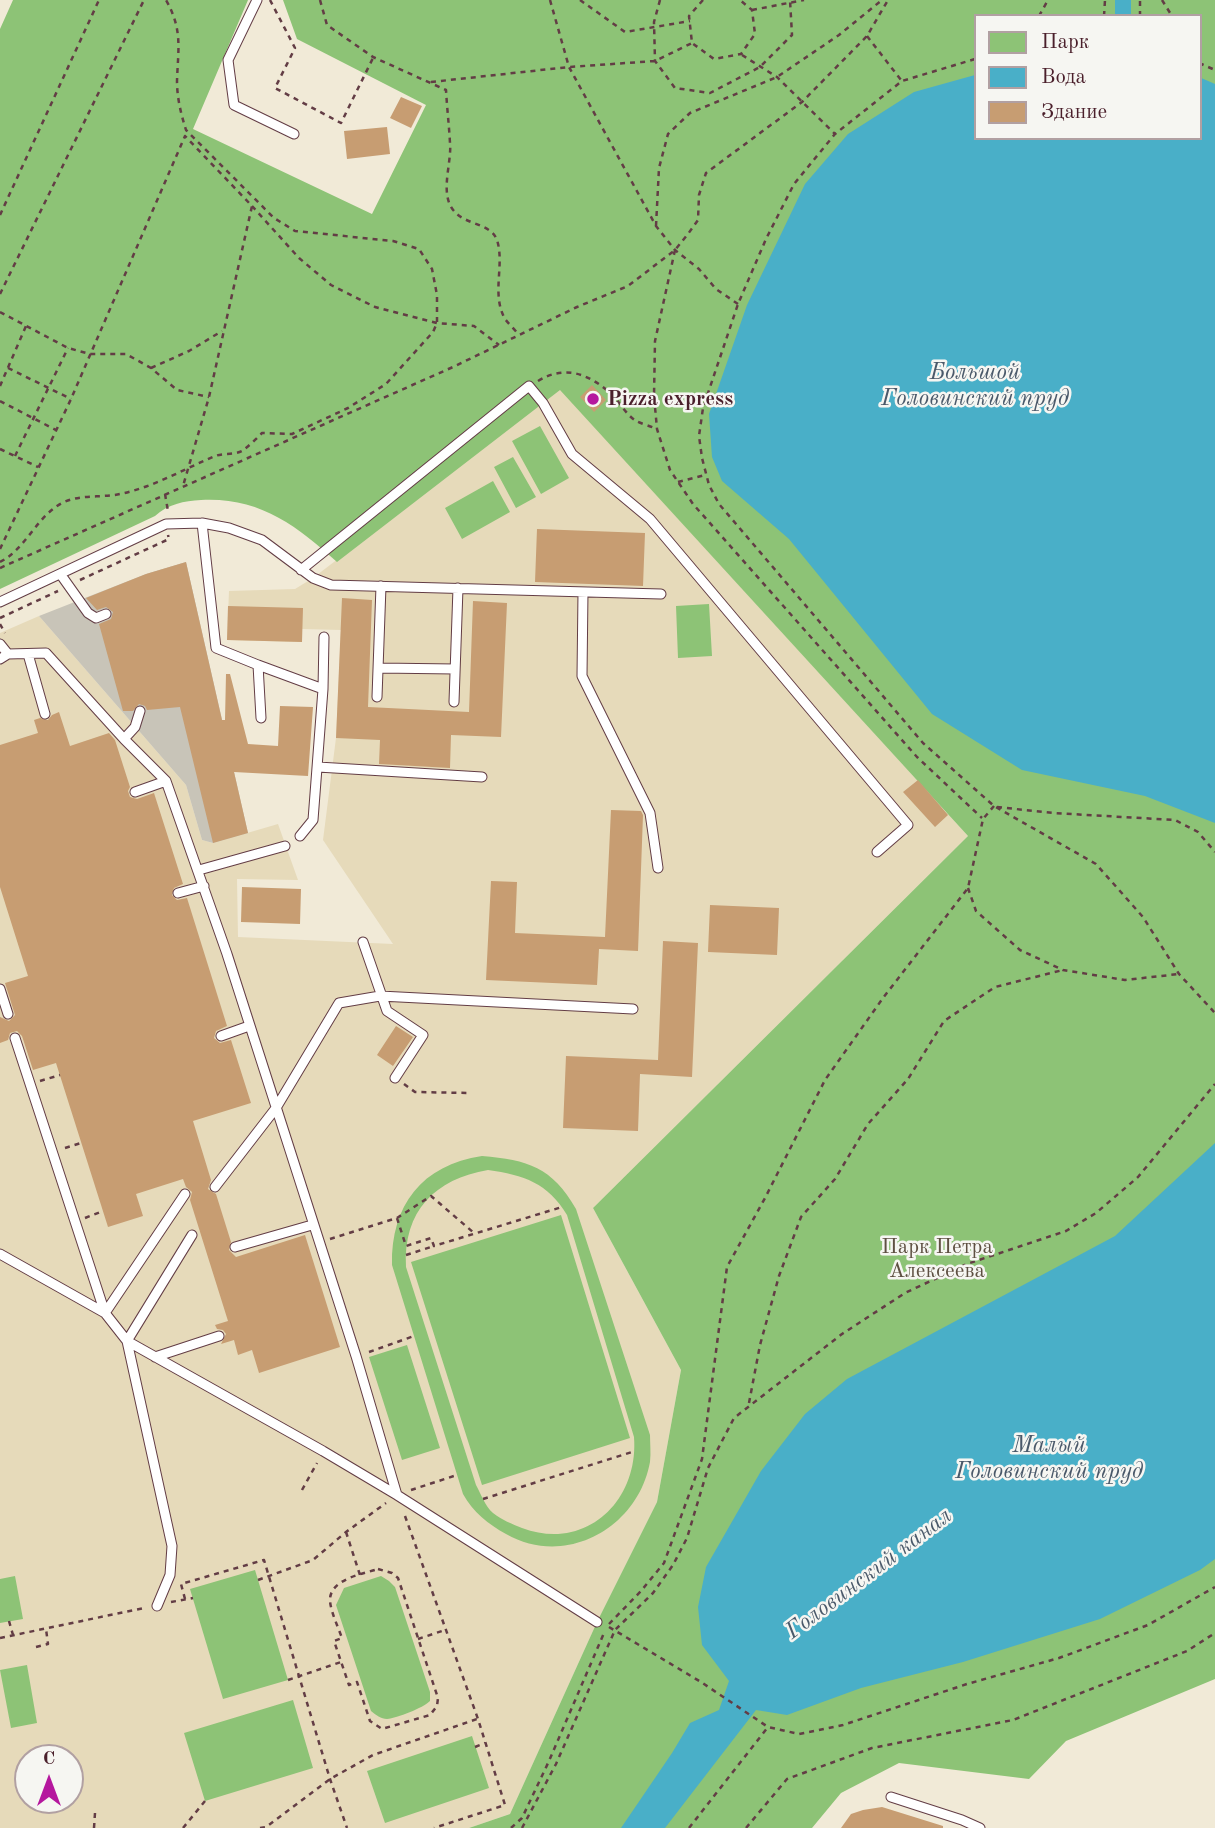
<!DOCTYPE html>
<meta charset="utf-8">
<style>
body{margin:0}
#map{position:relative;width:1215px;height:1828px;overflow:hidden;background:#f1ead7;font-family:"Old Standard TT",serif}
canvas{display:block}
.legend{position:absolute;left:974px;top:14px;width:228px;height:126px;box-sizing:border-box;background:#f6f6f2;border:2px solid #b1a0a2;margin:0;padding:9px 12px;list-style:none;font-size:21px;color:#4a1f2b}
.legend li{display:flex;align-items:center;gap:14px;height:35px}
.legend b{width:35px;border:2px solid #b1a0a2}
.north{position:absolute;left:14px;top:1744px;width:70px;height:70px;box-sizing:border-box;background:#f6f6f2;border:2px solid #b1a0a2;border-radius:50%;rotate:0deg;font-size:19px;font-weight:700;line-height:28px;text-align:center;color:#4a1f2b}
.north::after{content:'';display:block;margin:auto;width:24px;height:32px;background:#b5179e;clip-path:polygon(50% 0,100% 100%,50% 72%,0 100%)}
</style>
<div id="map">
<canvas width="1215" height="1828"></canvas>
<ul class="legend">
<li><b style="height:19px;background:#8dc376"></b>Парк</li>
<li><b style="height:19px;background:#49afc8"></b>Вода</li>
<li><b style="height:19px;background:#c79d72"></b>Здание</li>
</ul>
<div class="north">С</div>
</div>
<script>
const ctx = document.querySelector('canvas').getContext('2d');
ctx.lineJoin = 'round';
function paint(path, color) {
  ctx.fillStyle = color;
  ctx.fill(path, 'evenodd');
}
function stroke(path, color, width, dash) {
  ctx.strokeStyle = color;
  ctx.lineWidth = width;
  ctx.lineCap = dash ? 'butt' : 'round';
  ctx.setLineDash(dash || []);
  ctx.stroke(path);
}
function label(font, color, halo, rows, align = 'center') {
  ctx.font = font + ' "Old Standard TT",serif';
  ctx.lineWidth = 5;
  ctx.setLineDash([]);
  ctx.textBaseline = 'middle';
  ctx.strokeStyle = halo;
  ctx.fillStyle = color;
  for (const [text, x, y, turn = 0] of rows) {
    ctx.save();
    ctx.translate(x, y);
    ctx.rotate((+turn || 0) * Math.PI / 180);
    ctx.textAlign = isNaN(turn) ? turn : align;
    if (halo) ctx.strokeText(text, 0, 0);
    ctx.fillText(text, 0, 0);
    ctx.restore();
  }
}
paint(new Path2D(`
 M560 389 968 836 593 1208 681 1370 657 1502 597 1622 510 1814 469 1828H0V633L39 616 186 785 202 840 213 843 278 824 298 880 237 879 238 937 393 944 323 840 336 738 341 630 302 629V642L227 640 229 591 295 589 313 578ZM28 1758H70V1800H28Z`), '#e6daba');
paint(new Path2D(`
 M186 562 248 833 213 843 202 840 186 785 39 616 146 574Z`), '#c8c4b8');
paint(new Path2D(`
 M13 0H248L193 129 372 214 426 105 297 39 283 0H1215V1679L1066 1741 1029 1779 899 1763 841 1793 812 1828H469L510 1814 597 1622 657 1502 681 1370 593 1208 968 836 560 390 337 562C296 525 259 497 201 500 184 501 168 504 155 516L0 589V29ZM975 16H1199V138H975Z
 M540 426 569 478 541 494 512 441Z
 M513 457 536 497 516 508 494 467Z
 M493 481 510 512 462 539 445 508Z
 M709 604 712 656 678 658 676 606Z
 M482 1156C528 1160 552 1167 576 1209L650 1435C650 1443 651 1453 650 1462 638 1528 566 1568 506 1534 488 1524 473 1512 463 1494L392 1265C391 1205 422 1165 482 1156ZM488 1170C524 1175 548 1183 567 1215L634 1437C639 1501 586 1552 522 1528 512 1524 502 1520 493 1513 485 1506 481 1494 476 1485L406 1267C403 1211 435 1179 488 1170Z
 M561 1215 630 1438 482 1485 411 1262Z
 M407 1345 440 1448 402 1460 369 1357Z
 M255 1570 288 1680 223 1699 190 1589Z
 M15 1576 23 1619 0 1623V1579Z
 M381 1576 389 1581 395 1587 430 1692V1701C423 1708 397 1718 387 1719 381 1719 376 1715 371 1711L336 1605 344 1588Z
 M27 1665 37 1723 11 1728 0 1670Z
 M293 1700 313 1768 205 1801 184 1733Z
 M472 1736 489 1788 385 1823 367 1771Z`), '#8dc376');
paint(new Path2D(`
 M975 75V138H1199V77L1215 84V823L1145 796 1022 770 932 714 789 539 722 481 712 457 709 414 747 305 805 184 848 134 914 92Z
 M1215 1143V1559L1200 1570 1100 1619 963 1662 861 1688 787 1715 756 1710 665 1828H621L672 1753 690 1723 719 1710 729 1681 702 1645 698 1607 706 1567 761 1471 805 1414 847 1379 1115 1236Z`), '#49afc8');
stroke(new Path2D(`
 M1123 16V0`), '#49afc8', 16);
paint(new Path2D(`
 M401 97 422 106 411 128 390 118Z
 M387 127 390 154 347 159 344 131Z
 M592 385 606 400 594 412 580 397Z
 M537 529 645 533 643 586 535 582Z
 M186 562 222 720H225L226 674H230L248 744 278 746 280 706 313 707 308 776 234 772 248 833 213 843 180 707 147 710 145 706 139 704 133 711H123L99 624 111 619 113 612 106 607 97 610 86 598 146 574Z
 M342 598 372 600 368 707 469 712 473 601 507 603 501 737 451 735 450 768 379 764 380 740 336 738Z
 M228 606 303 608 302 642 227 640Z
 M59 712 70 746 109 733 115 740 130 787 128 791 130 797 137 799 154 793 183 884 174 888 172 895 177 900 187 898 227 1026 216 1031 214 1038 220 1043 231 1040 251 1103 193 1121 211 1180 208 1189 216 1194 231 1242 229 1250 236 1257 305 1235 340 1347 259 1373 252 1350 238 1355 234 1340 221 1344 226 1334 223 1330 217 1329 215 1325 228 1321 190 1200 192 1192 186 1187 183 1179 136 1194 143 1216 108 1227 56 1063 33 1070 22 1036 17 1031 10 1033 8 1040 0 1043V1017L9 1021 15 1015 5 983 28 976 0 887V745L38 733 34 720 40 718 48 720 52 715Z
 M918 780 948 815 935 827 903 792Z
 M611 810 641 811 643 815 638 951 599 949 597 985 486 980 491 881 517 882 515 933 605 937Z
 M242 887 301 889 300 924 241 922Z
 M710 905 779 908 777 955 708 952Z
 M663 941 698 943 692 1077 640 1074 638 1131 563 1128 566 1056 658 1060Z
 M396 1026 413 1037 393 1066 377 1055Z
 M882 1807 943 1826V1828H841L851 1814 863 1810Z`), '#c79d72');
const lane = new Path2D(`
 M257 0 228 60 234 105 294 134
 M202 523 216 648 258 665 261 718
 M301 570 529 386 543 403 572 454 650 519 908 825 877 852
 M61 575 88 613 96 618 106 614
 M583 592 582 676 650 813 658 868
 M0 602 166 524 202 523 229 528 262 540 313 578 331 585 661 594
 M0 644 8 654
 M28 654 45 714
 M0 659 8 654 46 653 124 739 166 781 227 954 356 1356 397 1495 323 1451 127 1341 105 1313 0 1254
 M258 665 323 689
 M379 668 455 669
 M377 697 381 586
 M454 702 458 588
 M124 739 135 727 140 711
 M318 767 482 777
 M135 792 166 781
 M300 836 313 820 323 689 324 637
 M199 870 285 846
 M178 893 204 886
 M363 942 387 1011 423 1035 395 1078
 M0 989 8 1014
 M221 1036 249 1026
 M15 1038 105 1313 185 1194
 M215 1187 276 1108 339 1003 380 996 633 1009
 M235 1247 312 1225
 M155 1357 219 1336
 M397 1495 597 1622
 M157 1606 170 1575 172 1546 127 1341 192 1235
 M891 1797 962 1820 980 1828`);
stroke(lane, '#633d45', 11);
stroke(new Path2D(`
 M270 0 295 48 275 88 341 123 373 58
 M320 0 327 25 373 57 446 90C447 108 449 125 450 143 452 163 439 194 454 211 465 225 491 223 497 240 505 265 491 294 505 319 509 324 515 330 519 335
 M550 0 569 67 656 226 675 250 699 269 716 289 738 304
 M580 0 625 32 690 21
 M660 0 654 22 655 61 675 88 710 93 760 67 792 35 790 0
 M703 0 689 16 692 43 714 59 741 54 755 34 752 10 740 0
 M1162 0 1172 16
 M752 10 804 0
 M1039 16 1048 0
 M1104 16 1105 0
 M1140 16V0
 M867 36 901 80
 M742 55 777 77 835 134
 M975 59 902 81 835 134 794 184 766 239 738 304 703 408 699 436 702 458 709 485 719 504 923 743 994 806 1096 864 1143 917 1179 974 1215 1013
 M1199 63 1215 70
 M431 82 569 67 655 61 692 43
 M252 206 299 258 331 285 375 307 437 323 474 326 499 345
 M0 215 99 0
 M656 226 659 168 668 134 690 113 777 77 839 35 882 0
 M675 250 655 341 654 396 657 429 670 470 693 504 917 757 982 818
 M0 294 144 0
 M0 312 68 348 90 354H126L151 368 177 390 209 397
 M8 368 71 399
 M151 368 189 351 222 331
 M538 381C564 365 587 373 609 392 619 400 625 414 636 421 642 424 650 426 657 429
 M0 386 26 326
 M0 401 56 430
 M0 449 38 467
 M15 456 68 348
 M678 482 705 475
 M165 494 168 511
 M0 549 71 399 185 136 252 206 209 397 183 486
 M0 562C26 549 36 517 62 503 80 494 101 498 120 494 154 487 184 469 215 456 223 453 234 455 242 451 249 446 256 439 262 433L292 434 348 408 386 384 433 332 437 323V295L432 269 419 249 393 241 295 231 274 218 186 130C181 114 177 98 177 81 178 49 183 30 166 0
 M0 568 453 367 577 307 628 286 675 250 688 234 698 220 699 195 706 173 802 102 867 36 888 0
 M80 580 169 539 168 535
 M0 618 58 591
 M0 624 5 633
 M997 807 1053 813 1175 820 1198 832 1215 852
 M968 888 976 911 1020 950 1063 970 1125 980 1179 974
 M40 1081 60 1075
 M404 1084 415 1092 471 1093
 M65 1148 81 1143
 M85 1218 103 1211
 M397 1218 406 1246 431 1238 434 1246 562 1207
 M330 1239 397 1218 431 1196 474 1233
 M406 1255 434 1246
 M369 1352 414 1336
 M749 1403 760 1345 779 1276 801 1217 835 1179 868 1124 908 1079 944 1021 995 987 1063 970
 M302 1490 317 1463
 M411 1490 457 1475
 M483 1499 635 1451
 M405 1516 478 1719 505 1805 434 1828
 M346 1532 360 1575
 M378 1569 392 1573 398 1578 438 1698 437 1706 430 1715 382 1729 370 1721 357 1682 349 1685 334 1641 342 1638C338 1627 331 1612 330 1601 329 1579 363 1574 378 1569Z
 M258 1580 313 1560 346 1532 386 1503
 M185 1599 181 1584 264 1560 330 1779 347 1828
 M171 1602 193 1598
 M9 1621 13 1635
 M609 1624 641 1591 664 1563 702 1459 727 1267 765 1198 825 1080 883 998 968 888 983 819 994 806
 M609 1627 701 1682 768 1727 799 1734 843 1725 967 1684 1059 1658 1148 1625 1215 1587
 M0 1638 144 1608
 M418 1639 445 1630
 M36 1647 48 1644 46 1629
 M288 1680 341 1662
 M475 1747 485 1743
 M94 1828 95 1813
 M183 1828 205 1801
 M260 1828 266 1827 330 1779 373 1755 477 1719
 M511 1828 522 1818 549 1761 604 1633
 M522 1828 556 1764 615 1630 653 1593 673 1565 687 1538 708 1468 734 1418 842 1334 905 1293 967 1264 1066 1231 1096 1213 1138 1177 1215 1084
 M689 1828 768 1727
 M746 1828 787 1779 872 1748 1013 1720 1187 1651 1215 1633`), '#633d45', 2.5, [5, 5]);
stroke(lane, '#fff', 9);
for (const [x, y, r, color] of [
 [593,399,7,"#b5179e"]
]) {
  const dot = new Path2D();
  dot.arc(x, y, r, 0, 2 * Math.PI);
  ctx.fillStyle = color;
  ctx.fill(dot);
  stroke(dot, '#f6f6f2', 2.5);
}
label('bold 21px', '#4a1f2b', '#f6f6f2', [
 ["Pizza express",607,399]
], 'left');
label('21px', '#5e5042', '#f6f6f2', [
 ["Парк Петра",937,1247],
 ["Алексеева",937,1271]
]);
label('italic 23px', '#4a596a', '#f6f6f2', [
 ["Большой",975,373],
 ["Головинский пруд",975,399],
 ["Малый",1049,1446],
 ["Головинский пруд",1049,1472],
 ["Головинский канал",869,1574,-37]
]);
</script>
